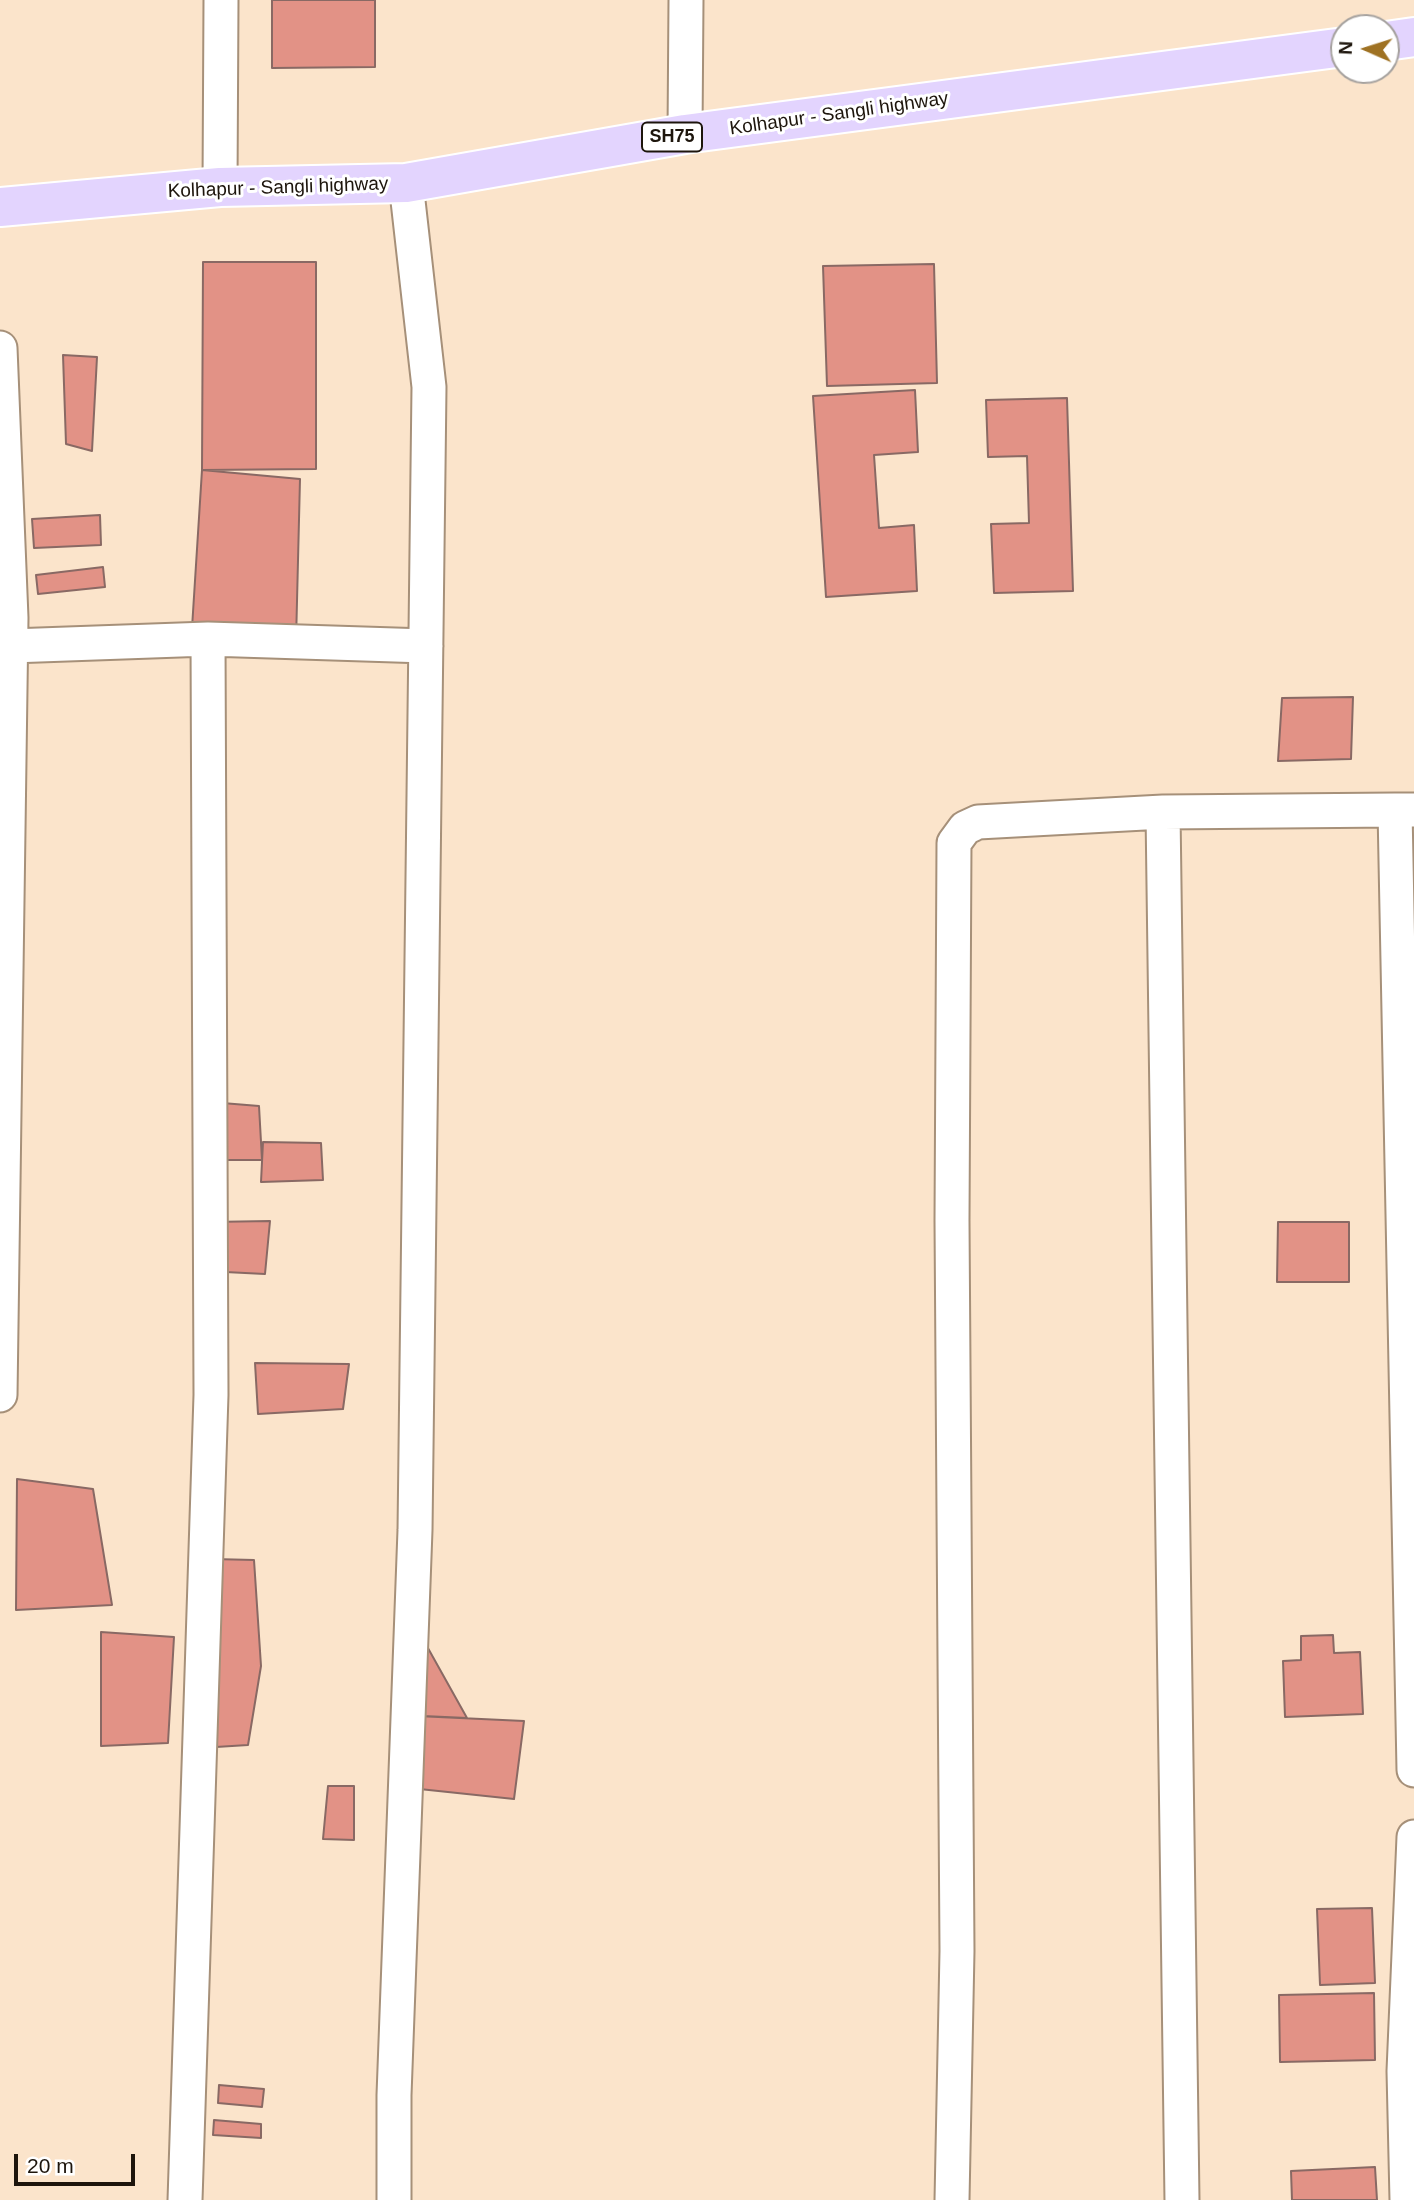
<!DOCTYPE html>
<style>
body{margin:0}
#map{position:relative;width:1414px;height:2200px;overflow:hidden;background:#fbe4cb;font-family:Helvetica,sans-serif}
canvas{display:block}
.north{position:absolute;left:1330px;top:14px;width:70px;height:70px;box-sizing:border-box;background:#fff;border:2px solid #a5a19e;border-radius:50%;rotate:273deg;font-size:19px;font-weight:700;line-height:28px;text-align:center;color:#1d150c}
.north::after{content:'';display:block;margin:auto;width:24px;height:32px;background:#9f7223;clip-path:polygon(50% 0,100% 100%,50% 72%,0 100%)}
.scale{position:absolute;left:14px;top:2154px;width:121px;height:32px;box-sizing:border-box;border:4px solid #1d150c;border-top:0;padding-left:9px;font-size:21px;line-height:24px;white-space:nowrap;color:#1d150c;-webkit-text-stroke:5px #fff;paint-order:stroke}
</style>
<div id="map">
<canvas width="1414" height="2200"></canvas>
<div class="north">N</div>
<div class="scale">20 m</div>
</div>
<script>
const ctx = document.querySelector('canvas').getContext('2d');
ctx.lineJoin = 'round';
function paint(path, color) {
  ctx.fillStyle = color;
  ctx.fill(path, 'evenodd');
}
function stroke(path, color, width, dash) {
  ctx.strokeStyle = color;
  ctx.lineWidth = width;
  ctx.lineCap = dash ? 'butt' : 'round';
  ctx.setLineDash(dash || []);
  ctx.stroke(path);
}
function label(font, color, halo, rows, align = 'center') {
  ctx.font = font + ' Helvetica,sans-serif';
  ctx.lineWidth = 6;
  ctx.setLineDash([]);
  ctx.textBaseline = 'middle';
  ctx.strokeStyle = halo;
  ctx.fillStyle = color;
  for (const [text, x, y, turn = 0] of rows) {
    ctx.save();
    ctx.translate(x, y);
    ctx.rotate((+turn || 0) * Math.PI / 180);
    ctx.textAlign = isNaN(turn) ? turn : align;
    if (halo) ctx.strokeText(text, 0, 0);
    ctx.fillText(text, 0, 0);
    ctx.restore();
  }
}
const building = new Path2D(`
 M272 0H375V67L272 68Z
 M203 262H316V469L202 470Z
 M934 264 937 383 827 386 823 266Z
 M63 355 97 357 92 451 66 444Z
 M915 390 918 452 874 455 879 528 914 525 917 591 826 597 813 396Z
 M1067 398 1073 591 994 593 991 524 1029 523 1027 456 988 457 986 400Z
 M202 470 300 479 296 642 192 628Z
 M100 515 101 545 34 548 32 519Z
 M103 567 105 587 38 594 36 575Z
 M1353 697 1351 759 1278 761 1282 698Z
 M210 1102 259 1106 262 1160H210Z
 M263 1142 321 1143 323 1180 261 1182Z
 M270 1221 265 1274 225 1272 210 1222Z
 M1278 1222H1349V1282H1277Z
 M255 1363 349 1364 343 1409 258 1414Z
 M17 1479 93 1489 112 1605 16 1610Z
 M213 1559 254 1560 261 1666 248 1745 200 1748Z
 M101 1632 174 1637 168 1743 101 1746Z
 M1333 1635 1334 1653 1360 1652 1363 1714 1285 1717 1283 1661 1301 1660V1636Z
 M424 1641 467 1718 423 1716Z
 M417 1716 524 1721 514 1799 410 1788Z
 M328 1786H354V1840L323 1839Z
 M1372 1908 1375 1983 1320 1985 1317 1909Z
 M1374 1993 1375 2060 1280 2062 1279 1995Z
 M219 2085 264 2089 262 2107 218 2103Z
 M214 2120 261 2124V2138L213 2135Z
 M1375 2167 1377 2200H1292L1291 2171Z`);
paint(building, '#e29286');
stroke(building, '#896964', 2);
const minor = new Path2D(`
 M685 134 686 0
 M220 187 221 0
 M0 348 11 618 0 1395
 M11 646 208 639 426 646
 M1414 810H1395L1414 1770
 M185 2200 211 1395 208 639
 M394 2200V2095L415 1530 429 387 406 183
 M952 2200 957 1951 952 1220 954 843 965 828 978 822 1163 812
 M1182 2200 1163 812 1395 810
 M1407 2200 1404 2071 1414 1837`);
const primary = new Path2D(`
 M1386 41 1414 37
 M0 207 220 187 406 183 685 134 1344 47`);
stroke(minor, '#a69079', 37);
stroke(primary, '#fff', 42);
stroke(minor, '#fff', 33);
stroke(primary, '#e3d4fe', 38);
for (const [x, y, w] of [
 [672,137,60]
]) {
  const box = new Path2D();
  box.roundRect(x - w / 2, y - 14.5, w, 29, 5);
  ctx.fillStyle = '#fff';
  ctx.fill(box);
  stroke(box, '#1d150c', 2);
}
label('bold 18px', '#1d150c', null, [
 ["SH75",672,137]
]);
label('19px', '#1d150c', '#fff', [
 ["Kolhapur - Sangli highway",839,114,-8],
 ["Kolhapur - Sangli highway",278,188,-2]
]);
</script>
